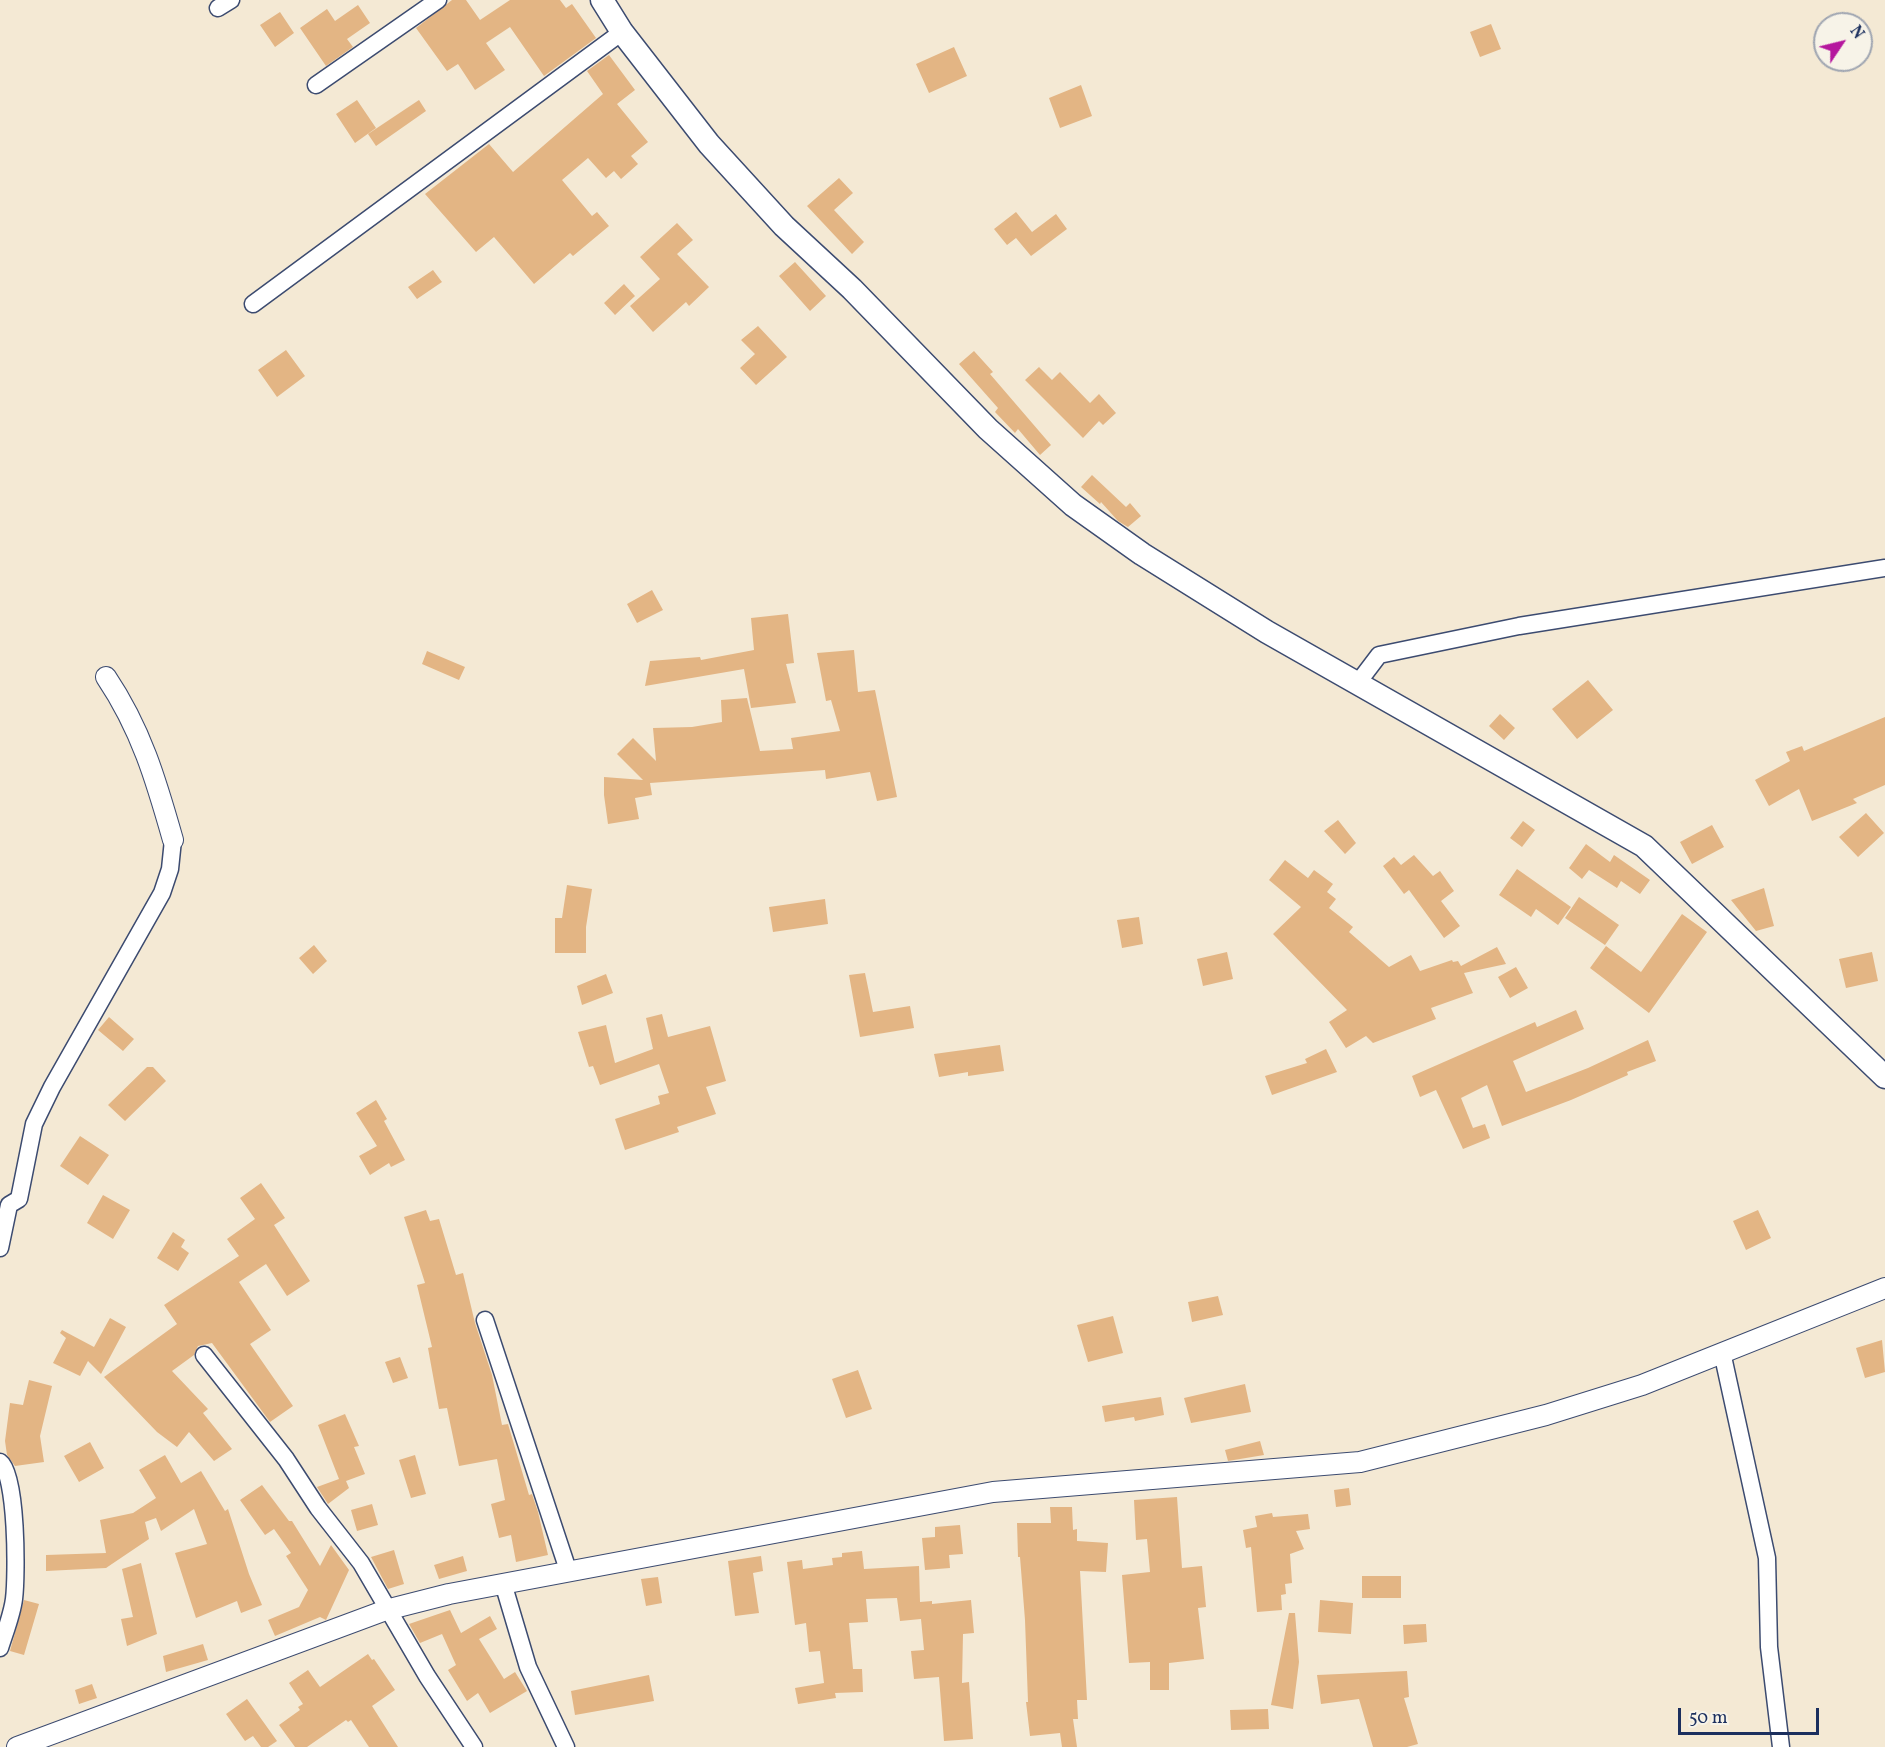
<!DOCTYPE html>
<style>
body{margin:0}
#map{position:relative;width:1885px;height:1747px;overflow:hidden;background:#f4e9d4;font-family:Vollkorn,serif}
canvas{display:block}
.north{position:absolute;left:1813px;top:12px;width:60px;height:60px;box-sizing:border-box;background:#f7f3e8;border:2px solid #9fa5b1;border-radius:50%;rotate:55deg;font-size:16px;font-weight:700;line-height:24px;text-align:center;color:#1b2f5e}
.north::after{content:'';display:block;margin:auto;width:21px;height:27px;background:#b5179e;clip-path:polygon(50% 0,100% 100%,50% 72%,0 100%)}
.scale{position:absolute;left:1678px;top:1708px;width:141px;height:27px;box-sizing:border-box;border:3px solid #1b2f5e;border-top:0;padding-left:8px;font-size:18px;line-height:21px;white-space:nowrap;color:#1b2f5e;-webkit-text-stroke:4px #f7f3e8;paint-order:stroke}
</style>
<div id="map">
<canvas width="1885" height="1747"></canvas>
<div class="north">N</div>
<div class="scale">50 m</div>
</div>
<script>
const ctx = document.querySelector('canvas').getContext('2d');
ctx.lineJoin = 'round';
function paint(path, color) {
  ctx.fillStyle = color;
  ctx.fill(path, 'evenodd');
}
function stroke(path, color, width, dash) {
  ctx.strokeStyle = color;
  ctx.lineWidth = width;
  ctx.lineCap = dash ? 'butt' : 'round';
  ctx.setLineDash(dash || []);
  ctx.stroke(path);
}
paint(new Path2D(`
 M452 0H466L480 20 510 0H560L566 8 572 4 596 38 544 76 510 27 486 43 505 70 475 90 458 64 447 71 416 28Z
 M358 5 370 23 347 39 353 47 326 66 300 28 327 9 335 21Z
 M280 12 294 33 275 47 260 25Z
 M1491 24 1501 49 1480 57 1470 32Z
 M954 47 967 76 929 93 916 64Z
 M609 55 635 90 617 104 648 142 631 156 638 164 621 179 614 171 606 178 588 158 562 180 592 216 597 212 609 226 573 256 570 253 534 284 494 237 476 252 425 194 489 144 513 172 603 94 587 71Z
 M1081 85 1092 116 1060 128 1049 98Z
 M357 100 376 128 355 143 336 114Z
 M419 100 426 111 376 146 368 134Z
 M839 178 853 193 834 210 864 242 852 254 807 206Z
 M1016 212 1032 232 1056 214 1067 229 1031 256 1016 238 1007 245 994 229Z
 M677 223 693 240 677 254 709 287 689 306 686 302 653 332 630 306 660 279 640 257Z
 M795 262 826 296 810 311 779 276Z
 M433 270 442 282 417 299 408 287Z
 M624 284 635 296 615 315 604 303Z
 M758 326 787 357 756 385 740 368 755 354 741 340Z
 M286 350 305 376 277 397 258 370Z
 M974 351 993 372 990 374 1051 445 1040 455 1018 429 1015 433 995 412 998 408 959 364Z
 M1039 367 1052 380 1060 372 1090 403 1099 394 1116 413 1103 425 1099 421 1083 438 1025 380Z
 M1092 475 1126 507 1130 503 1141 516 1128 527 1118 521 1101 502 1100 504 1081 487Z
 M652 590 663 610 637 623 627 604Z
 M788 614 794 663 786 664 796 703 751 708 744 669 645 686 650 661 700 657 701 660 754 650 751 618Z
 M854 650 858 692 875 690 897 797 877 801 870 772 826 779 825 770 650 783 652 795 635 798 639 819 608 824 604 795V777L643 780 617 754 633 738 656 761 653 728 692 727 722 722 721 700 747 698 760 751 793 749 791 738 840 731 831 700 826 701 817 653Z
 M427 651 465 667 459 680 422 664Z
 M1588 680 1613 710 1577 739 1552 709Z
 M1500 714 1515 728 1504 740 1489 726Z
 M1885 717V785L1853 799 1857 803 1812 821 1799 789 1769 806 1755 780 1790 761 1786 752 1802 746 1804 751Z
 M1866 813 1884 833 1858 857 1839 837Z
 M1338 820 1356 843 1345 854 1324 831Z
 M1523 821 1535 830 1522 847 1510 838Z
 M1712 825 1724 847 1692 864 1680 842Z
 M1586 844 1610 862 1614 855 1650 880 1640 894 1621 881 1617 888 1589 870 1582 879 1569 868Z
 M1414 855 1433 876 1440 871 1454 891 1441 901 1460 926 1444 938 1409 890 1404 894 1383 866 1394 857 1401 865Z
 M1285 860 1308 878 1314 870 1333 884 1327 892 1336 899 1329 908 1353 927 1349 932 1389 967 1411 955 1420 971 1452 960 1453 962 1458 961 1461 966 1497 947 1506 964 1464 973 1473 993 1431 1008 1436 1019 1373 1043 1366 1036 1346 1048 1329 1022 1347 1010 1273 934 1301 907 1269 880Z
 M1517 869 1571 907 1558 925 1536 909 1531 917 1499 895Z
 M567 885 592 889 586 927V953H555V918H562Z
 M1764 888 1774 926 1756 931 1731 900Z
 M1579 897 1619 925 1605 945 1565 918Z
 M825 899 828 924 773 932 769 907Z
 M1682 914 1707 932 1649 1013 1590 968 1606 946 1641 972Z
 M1139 917 1143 944 1122 948 1117 920Z
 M314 945 327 961 313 974 299 958Z
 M1227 952 1233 979 1203 986 1197 959Z
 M1872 952 1878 981 1846 988 1839 959Z
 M1516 967 1528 988 1510 998 1498 977Z
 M865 973 873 1012 910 1006 914 1028 860 1037 849 975Z
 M606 974 613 993 582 1005 577 986Z
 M1576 1010 1584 1029 1513 1061 1526 1092 1588 1068 1648 1040 1656 1061 1627 1072 1628 1075 1571 1100 1502 1126 1487 1085 1461 1098 1473 1128 1485 1124 1490 1138 1463 1149 1436 1090 1420 1097 1412 1076 1535 1022 1537 1027Z
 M662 1014 668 1037 710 1026 726 1081 706 1087 716 1114 677 1127 679 1132 625 1150 615 1119 660 1104 658 1096 669 1093 659 1064 600 1085 593 1066 589 1067 578 1032 606 1025 615 1063 653 1049 646 1018Z
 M109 1017 134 1039 123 1051 98 1030Z
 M1000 1045 1004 1071 968 1076V1072L939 1077 934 1054Z
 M1326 1049 1337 1072 1272 1095 1265 1076 1307 1063 1305 1059Z
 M147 1067H153L166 1081 125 1121 108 1105Z
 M376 1100 387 1119 384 1121 405 1160 391 1167 389 1163 370 1175 359 1156 377 1146 356 1113Z
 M80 1136 109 1155 88 1185 60 1166Z
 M261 1183 285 1218 274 1225 310 1281 287 1296 266 1264 239 1282 271 1330 250 1344 293 1406 270 1422 212 1343 198 1346 194 1355 172 1371 208 1409 203 1413 232 1449 214 1461 189 1432 177 1447 157 1432 104 1377 177 1324 164 1305 239 1256 227 1239 255 1219 240 1198Z
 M103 1195 130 1210 113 1239 87 1223Z
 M426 1210 430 1221 439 1219 456 1275 463 1273 475 1323 492 1375 502 1425 508 1424 529 1495 532 1494 538 1512 548 1555 516 1562 511 1535 499 1538 491 1504 505 1500 497 1459 459 1466 447 1408 439 1409 428 1348 432 1347 417 1285 425 1283 404 1217Z
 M1758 1210 1771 1238 1746 1250 1733 1221Z
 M173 1232 185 1240 181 1247 189 1253 178 1271 157 1258Z
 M1218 1296 1223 1315 1192 1322 1188 1302Z
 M1113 1316 1123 1353 1088 1362 1077 1325Z
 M110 1318 126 1327 101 1374 88 1361 80 1376 53 1363 66 1338 60 1333 62 1330 94 1347Z
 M1882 1340 1885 1372 1865 1378 1856 1348Z
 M400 1357 408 1378 393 1383 385 1362Z
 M858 1370 872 1409 846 1418 832 1379Z
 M29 1380 52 1386 40 1436 44 1462 15 1466 7 1455 5 1441 10 1403 23 1405Z
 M1245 1384 1251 1412 1191 1423 1184 1398Z
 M1161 1397 1164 1415 1135 1421 1134 1417 1105 1422 1102 1406Z
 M345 1414 359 1446 354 1447 365 1474 346 1481 349 1488 328 1504 317 1487 339 1479 318 1425Z
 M1260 1441 1264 1455 1228 1461 1225 1450Z
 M90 1442 104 1468 79 1482 64 1456Z
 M165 1455 181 1483 201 1471 225 1511 228 1509 249 1574 262 1605 241 1613 237 1601 196 1618 175 1553 207 1544 194 1509 161 1531 156 1518 145 1522 149 1539 106 1568 46 1571V1555L106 1553 100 1520 133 1513 156 1498 139 1470Z
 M415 1455 426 1494 411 1498 399 1460Z
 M262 1485 289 1521H292L320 1566 331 1545 349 1570 326 1620 320 1617 275 1636 268 1620 299 1607 308 1590 286 1556 291 1553 274 1529 265 1535 240 1500Z
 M1349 1488 1351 1505 1336 1507 1334 1490Z
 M1177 1497 1182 1568 1202 1566 1206 1607 1198 1608 1204 1659 1169 1663V1690H1150V1662L1129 1663 1122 1575 1150 1572 1147 1539 1136 1540 1134 1500Z
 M372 1504 378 1525 357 1531 351 1510Z
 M1050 1507H1072L1073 1530 1077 1529V1541L1108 1543 1106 1572 1080 1571 1087 1700H1077L1078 1719H1073L1077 1747H1062L1060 1733 1030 1736 1026 1702H1028L1025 1620 1020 1557H1018L1017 1523H1051Z
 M1272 1513 1273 1517 1308 1514 1310 1529 1296 1531 1304 1549 1290 1554 1292 1583 1285 1584 1286 1594 1281 1595 1282 1610 1257 1612 1251 1547 1246 1548 1243 1530 1257 1527 1255 1516Z
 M960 1525 963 1554 949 1555 950 1568 925 1570 922 1538 935 1537V1527Z
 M394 1550 404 1584 388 1589 371 1557Z
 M862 1551 864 1569 919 1566 920 1602 932 1601V1604L971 1600 974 1633 963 1634 962 1683 969 1682 973 1739 944 1741 939 1677 914 1679 911 1651 924 1650 921 1619 900 1621 897 1598 866 1599 868 1622 849 1623 853 1669H862L863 1692 835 1693 836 1698 798 1704 795 1688 824 1683 820 1651 809 1652 806 1623 795 1625 787 1562 802 1560 803 1569 833 1565 832 1558 842 1557V1553Z
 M463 1556 467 1571 439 1579 434 1565Z
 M761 1556 763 1571 753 1573 759 1613 735 1616 728 1561Z
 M141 1563 157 1634 127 1646 121 1619 133 1617 122 1569Z
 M1362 1576H1401V1598H1362Z
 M658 1577 662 1603 646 1606 641 1579Z
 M24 1600 39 1604 24 1655 10 1651Z
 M1320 1600 1353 1603 1351 1634 1318 1632Z
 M450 1610 461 1633 490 1616 497 1629 479 1639 504 1679 515 1672 527 1691 490 1713 478 1693 467 1701 448 1670 456 1665 442 1634 420 1643 409 1624Z
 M1289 1613H1295L1299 1662 1293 1709 1271 1705Z
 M1426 1624 1427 1642 1404 1644 1403 1625Z
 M203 1644 208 1660 166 1672 163 1656Z
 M368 1654 372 1660 374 1659 395 1690 372 1706 398 1747H369L351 1720 348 1722 346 1720 307 1747H295L279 1725 300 1710 298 1707 303 1704 289 1683 308 1670 320 1687Z
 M1407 1671 1409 1697 1404 1698 1418 1744 1407 1747H1373L1359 1699 1321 1704 1317 1675Z
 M649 1675 654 1701 575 1715 571 1691Z
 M92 1684 97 1698 79 1704 75 1690Z
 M247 1699 277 1741 268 1747H261L253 1736 245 1741 226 1714Z
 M1268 1709 1269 1729 1231 1730 1230 1710Z`), '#e3b584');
const minor = new Path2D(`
 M218 8 231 0
 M316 85 438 0
 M253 304 622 32
 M1357 684 1379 655 1519 626 1885 568
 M0 1248 9 1205 19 1199 34 1124 52 1087 162 893 170 869 173 840
 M485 1320 568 1570
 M1722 1352 1767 1558 1769 1647 1781 1747
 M204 1355 286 1459 318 1508 361 1563 427 1676 474 1747
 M0 1462C17 1474 17 1575 14 1599 12 1615 5 1632 0 1648
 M503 1583 528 1667 566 1747`);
const tertiary = new Path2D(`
 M106 677C141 729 156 780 173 840
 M17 1747 386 1610 449 1594 993 1492 1360 1462 1546 1415 1642 1385 1885 1288`);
const secondary = new Path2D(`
 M602 0 622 32 709 144 784 226 852 289 988 429 1073 505 1142 554 1267 632 1644 846 1885 1077`);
stroke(minor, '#3c4b70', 19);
stroke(tertiary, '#3c4b70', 22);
stroke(secondary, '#3c4b70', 25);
stroke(minor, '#fff', 16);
stroke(tertiary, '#fff', 20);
stroke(secondary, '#fff', 22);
</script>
